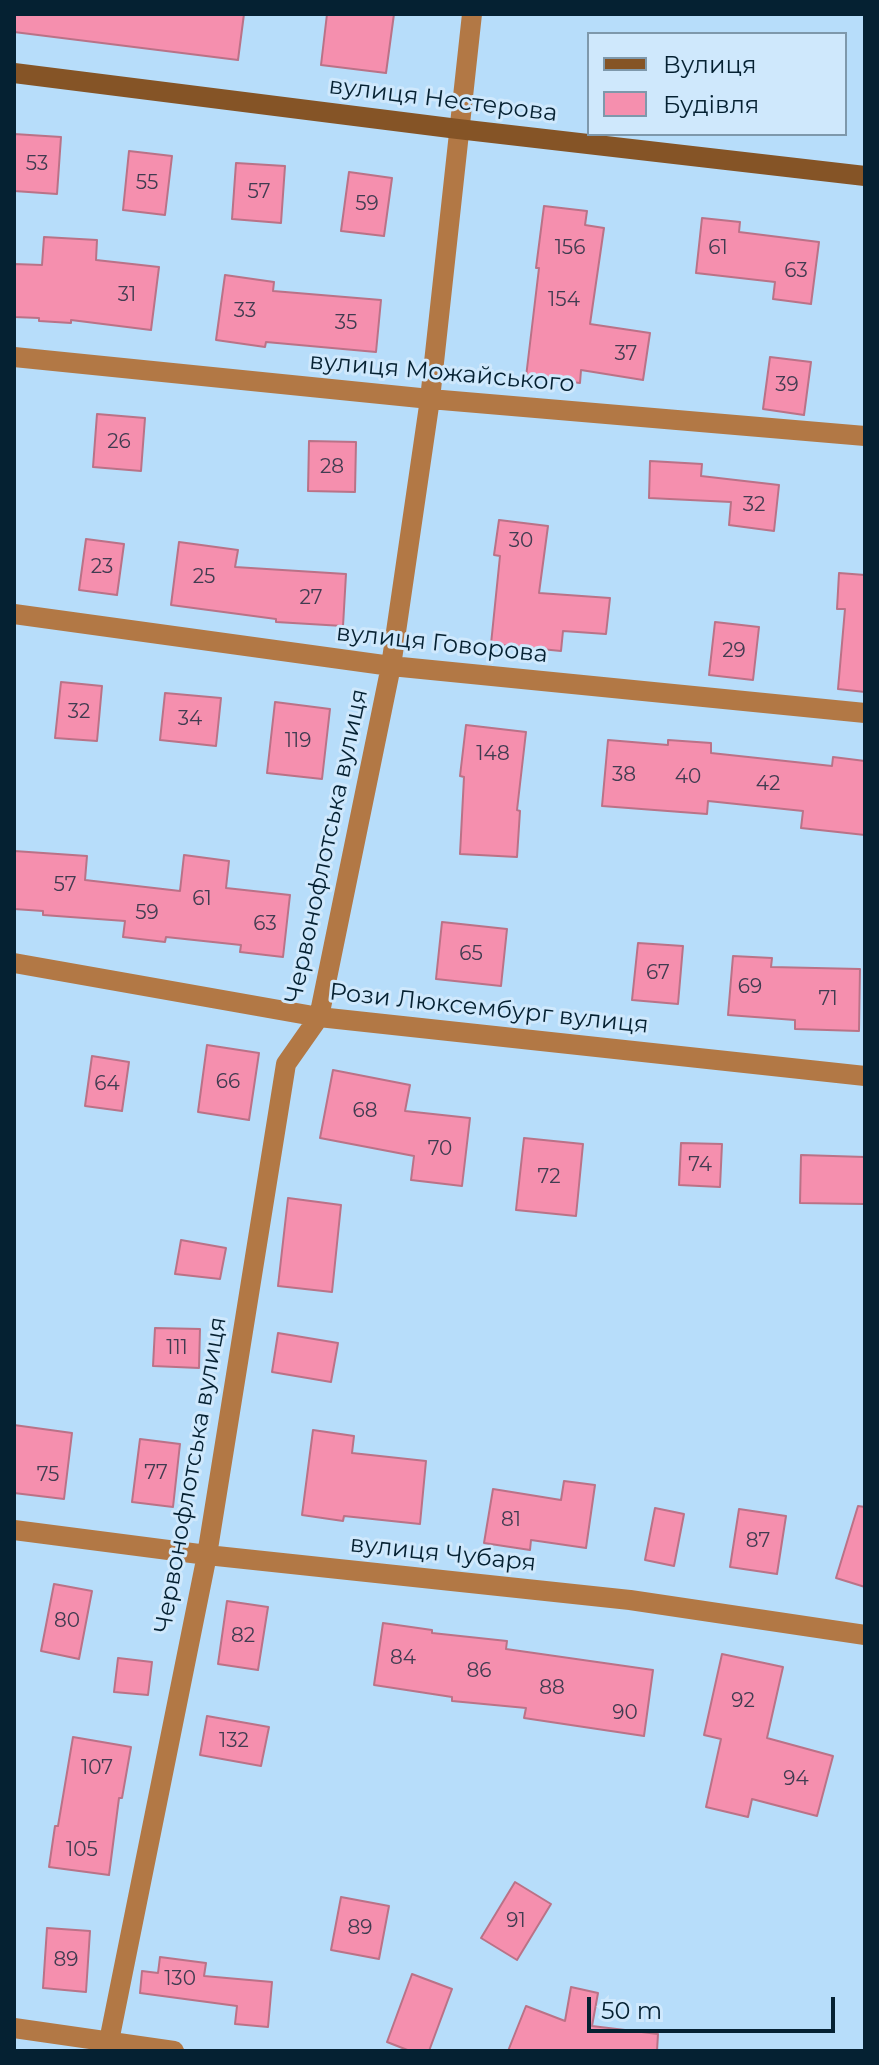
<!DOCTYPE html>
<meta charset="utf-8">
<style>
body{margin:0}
#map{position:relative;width:879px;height:2065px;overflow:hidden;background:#b7ddfa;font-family:Montserrat,sans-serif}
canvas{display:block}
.frame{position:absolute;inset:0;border:16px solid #052132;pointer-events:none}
.legend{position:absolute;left:587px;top:32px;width:260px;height:104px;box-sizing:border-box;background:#cfe8fc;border:2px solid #7e98ab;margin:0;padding:10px 14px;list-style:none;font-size:24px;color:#052132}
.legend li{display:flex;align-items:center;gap:16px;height:40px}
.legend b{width:40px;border:2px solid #7e98ab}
.scale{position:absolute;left:587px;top:1997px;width:248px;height:36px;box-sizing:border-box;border:4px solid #052132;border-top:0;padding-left:10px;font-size:24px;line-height:28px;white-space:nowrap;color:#052132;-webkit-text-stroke:6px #cfe8fc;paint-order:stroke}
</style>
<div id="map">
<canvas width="879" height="2065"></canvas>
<div class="frame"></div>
<ul class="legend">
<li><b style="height:10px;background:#855426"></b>Вулиця</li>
<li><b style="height:22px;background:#f58fae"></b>Будівля</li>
</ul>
<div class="scale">50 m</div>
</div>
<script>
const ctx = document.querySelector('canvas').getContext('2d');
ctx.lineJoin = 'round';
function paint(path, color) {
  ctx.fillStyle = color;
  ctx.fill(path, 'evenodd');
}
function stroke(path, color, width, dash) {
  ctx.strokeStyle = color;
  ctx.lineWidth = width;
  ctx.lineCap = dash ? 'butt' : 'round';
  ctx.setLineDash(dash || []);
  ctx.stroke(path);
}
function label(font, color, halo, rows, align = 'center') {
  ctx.font = font + ' Montserrat,sans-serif';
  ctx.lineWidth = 6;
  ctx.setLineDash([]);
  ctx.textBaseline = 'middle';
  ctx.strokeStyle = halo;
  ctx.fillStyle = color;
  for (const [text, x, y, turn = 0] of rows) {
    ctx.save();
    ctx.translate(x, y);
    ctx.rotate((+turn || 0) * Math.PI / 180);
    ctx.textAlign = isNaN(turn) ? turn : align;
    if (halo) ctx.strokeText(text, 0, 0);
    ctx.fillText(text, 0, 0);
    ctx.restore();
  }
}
const building = new Path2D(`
 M14 14H244L238 60 14 32Z
 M327 14H394L386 73 321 65Z
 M14 134 61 137 57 194 14 191Z
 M129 151 172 156 165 215 123 210Z
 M236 163 285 166 281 223 232 219Z
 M349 172 392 178 384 236 341 231Z
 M544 206 587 211 585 225 604 228 590 324 650 333 643 380 581 370 580 383 526 377 539 268H536Z
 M702 218 740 222 739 232 819 242 811 304 773 299 775 282 696 273Z
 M44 237 97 240 96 260 159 267 151 330 71 320V323L39 321V318L14 317V264L42 265Z
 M225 275 274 282 273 291 381 300 376 352 266 342 265 347 216 340Z
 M770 357 811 362 804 415 763 409Z
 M97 414 145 418 141 471 93 467Z
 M309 441 356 442 355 492 308 491Z
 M650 461 702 464 701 476 779 485 774 531 729 525 731 502 649 498Z
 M499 520 548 526 539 593 610 598 606 634 563 631 561 651 491 644 500 556 494 555Z
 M86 539 124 544 117 595 79 590Z
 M179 542 238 550 235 567 346 574 343 626 276 622V619L171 605Z
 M839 573 865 575V692L838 689 845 609H837Z
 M715 622 759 627 753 680 709 675Z
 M61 682 102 686 97 741 55 738Z
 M165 693 221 698 216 746 160 740Z
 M275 702 330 709 322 779 267 773Z
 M466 725 526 732 517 810 520 811 517 857 460 854 464 777 460 776Z
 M608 740 668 745V740L711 743V753L832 766 833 757 865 761V835L801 828 803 811 708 801 707 814 602 806Z
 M14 851 87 856 85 880 180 891 184 855 229 861 226 888 290 895 283 957 240 952 241 945 166 937 165 942 123 937 125 921 43 915V911L14 909Z
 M442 922 507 929 501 986 436 979Z
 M638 943 683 946 678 1004 632 1000Z
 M733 956 772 958 771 967 860 969 859 1031 795 1029V1020L728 1015Z
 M207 1045 259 1053 249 1120 198 1112Z
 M92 1056 129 1062 122 1111 85 1106Z
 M333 1070 410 1085 405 1111 470 1118 462 1186 411 1180 414 1156 320 1138Z
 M524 1138 583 1144 576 1216 516 1210Z
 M681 1143 722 1144 720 1187 679 1185Z
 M801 1155 865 1157V1204L800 1203Z
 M288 1198 341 1205 332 1292 278 1286Z
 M181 1240 226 1248 220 1279 175 1274Z
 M155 1328 200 1329 199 1368 153 1366Z
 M278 1333 338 1343 331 1382 272 1372Z
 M14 1425 72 1433 64 1499 14 1493Z
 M313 1430 354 1436 352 1453 426 1461 420 1524 344 1516 343 1521 302 1515Z
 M140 1439 180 1444 173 1507 132 1502Z
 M564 1481 595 1485 586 1548 531 1540 530 1550 484 1543 493 1489 561 1500Z
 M858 1506 865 1507V1587L836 1578Z
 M655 1508 684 1514 674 1566 645 1560Z
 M739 1509 786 1516 777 1574 730 1567Z
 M54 1584 92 1591 79 1659 41 1651Z
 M227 1601 268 1607 258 1670 218 1664Z
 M383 1623 432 1630V1633L507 1641 506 1649 653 1670 644 1736 524 1718 526 1708 452 1701V1697L374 1685Z
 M722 1654 783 1667 767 1738 833 1756 817 1816 752 1799 748 1817 706 1807 721 1739 704 1735Z
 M118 1658 152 1662 148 1695 114 1692Z
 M207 1716 269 1727 261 1766 200 1755Z
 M73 1737 131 1747 122 1798H119L109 1875 49 1867 55 1826H58Z
 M515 1882 551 1904 517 1960 481 1938Z
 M341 1897 389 1906 379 1959 331 1950Z
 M47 1928 90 1931 86 1992 43 1988Z
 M160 1957 206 1963 204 1976 272 1982 268 2027 235 2024 237 2006 140 1993 142 1971 158 1973Z
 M412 1974 452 1989 429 2051H410L387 2042Z
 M571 1987 598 1993 592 2026 658 2034 657 2051H508L526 2006 565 2021Z`);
paint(building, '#f58fae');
stroke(building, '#ba7287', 2);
stroke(new Path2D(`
 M14 357 430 399 865 436
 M14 614 391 666 865 713
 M14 963 319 1017 865 1076
 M14 1530 207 1555 630 1600 865 1635
 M14 2028 174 2051
 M107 2051 207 1555 286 1064 319 1017 391 666 430 399 472 14`), '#b27845', 20);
stroke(new Path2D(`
 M14 73 458 129 865 176`), '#855426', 20);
label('20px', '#413c51', null, [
 ["53",37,164],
 ["55",147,183],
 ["57",259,192],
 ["59",367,204],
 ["156",570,248],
 ["61",718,248],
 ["63",796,271],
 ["31",127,295],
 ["154",564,300],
 ["33",245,311],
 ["35",346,323],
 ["37",626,354],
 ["39",787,385],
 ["26",119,442],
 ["28",332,467],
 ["32",754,505],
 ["30",521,541],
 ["23",102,567],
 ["25",204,577],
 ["27",311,598],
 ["29",734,651],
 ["32",79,712],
 ["34",190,719],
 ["119",298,741],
 ["148",493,754],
 ["38",624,775],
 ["40",688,777],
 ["42",768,784],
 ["57",65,885],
 ["61",202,899],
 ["59",147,913],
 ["63",265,924],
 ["65",471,954],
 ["67",658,973],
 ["69",750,987],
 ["71",828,999],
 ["66",228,1082],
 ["64",107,1084],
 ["68",365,1111],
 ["70",440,1149],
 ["74",700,1165],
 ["72",549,1177],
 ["111",177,1348],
 ["77",156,1473],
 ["75",48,1475],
 ["81",511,1520],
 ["87",758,1541],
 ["80",67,1621],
 ["82",243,1636],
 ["84",403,1658],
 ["86",479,1671],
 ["88",552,1688],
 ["92",743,1701],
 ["90",625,1713],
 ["132",234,1741],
 ["107",97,1768],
 ["94",796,1779],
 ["105",82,1850],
 ["91",516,1921],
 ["89",360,1928],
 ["89",66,1960],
 ["130",180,1979]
]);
label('24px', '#052132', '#cfe8fc', [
 ["вулиця Нестерова",443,100,7],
 ["вулиця Можайського",442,373,5],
 ["вулиця Говорова",442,644,6],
 ["Червонофлотська вулиця",327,846,-78],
 ["Рози Люксембург вулиця",489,1009,6],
 ["Червонофлотська вулиця",191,1475,-80],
 ["вулиця Чубаря",443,1554,6]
]);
</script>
